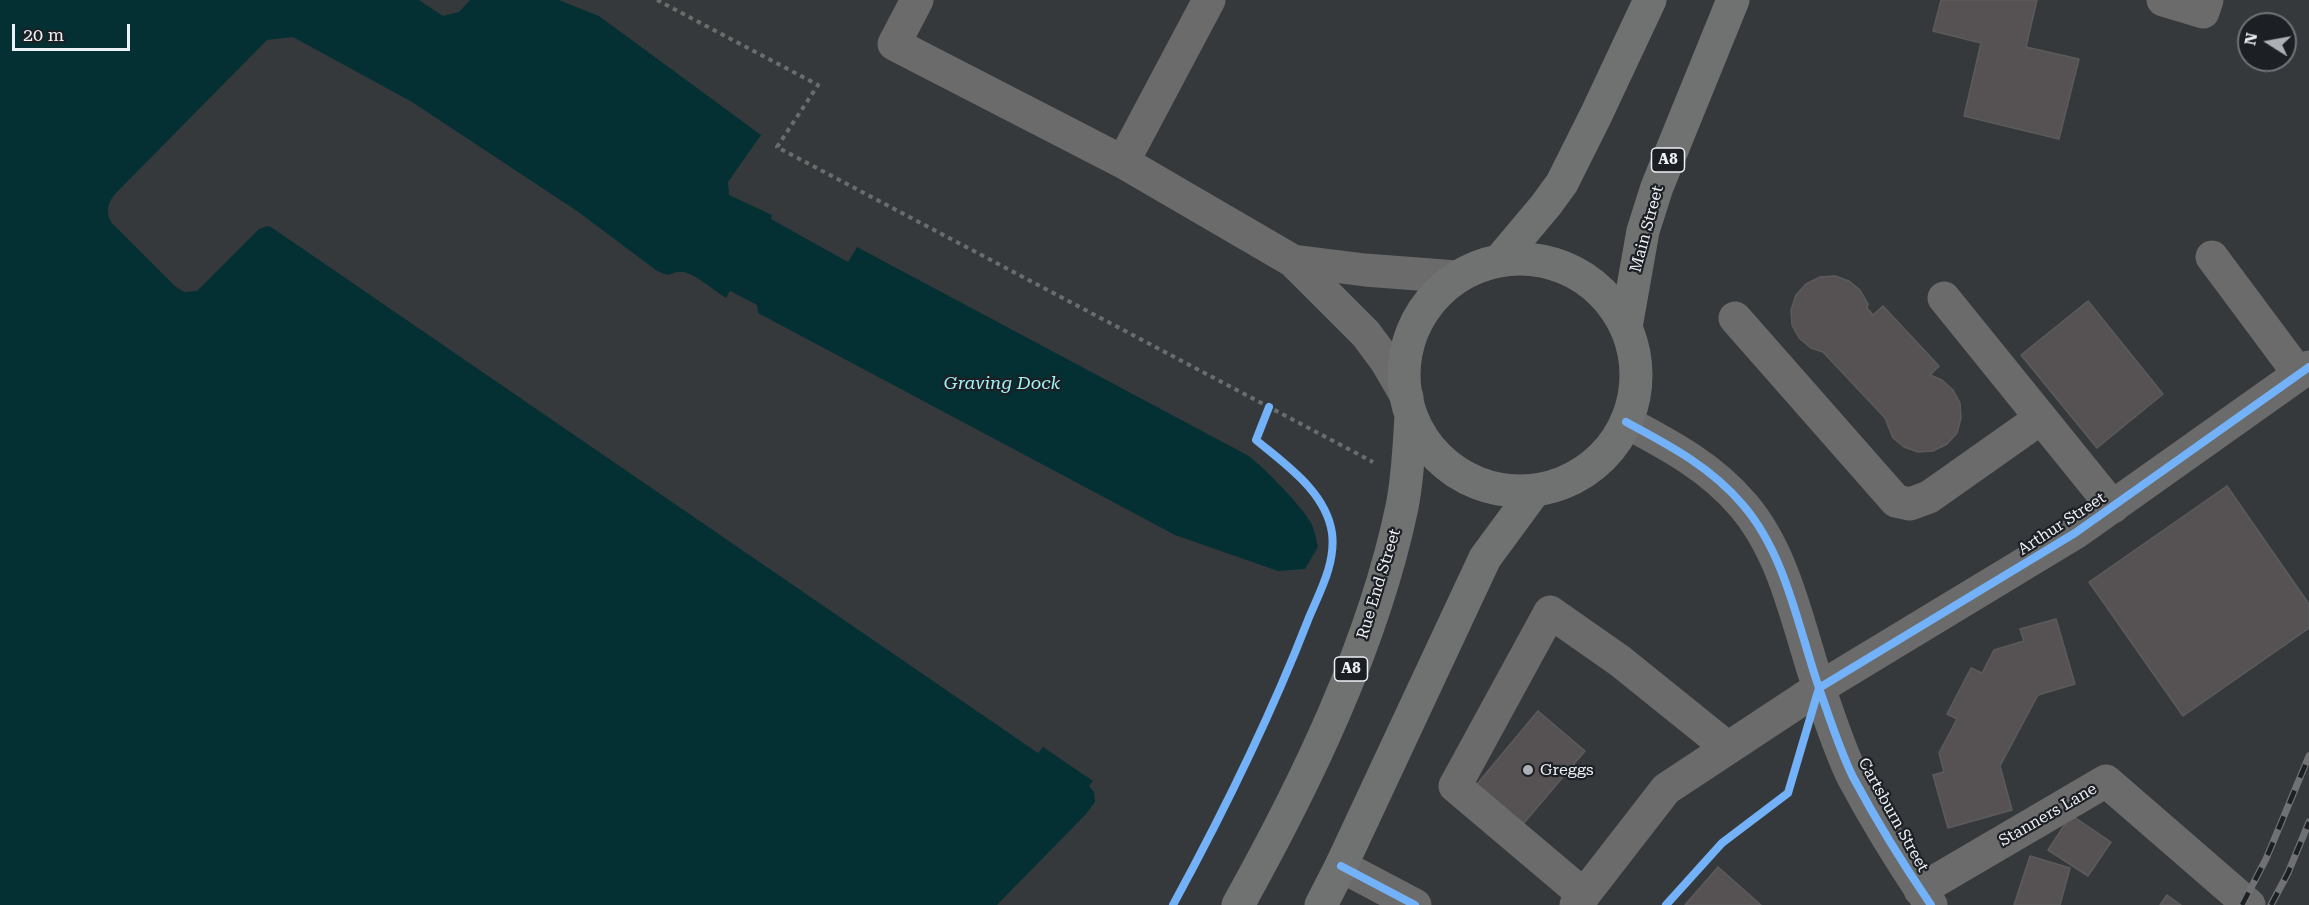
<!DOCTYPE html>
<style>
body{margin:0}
#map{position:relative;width:2309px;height:905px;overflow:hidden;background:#36393c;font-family:"Roboto Serif",serif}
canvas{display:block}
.north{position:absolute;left:2237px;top:12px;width:60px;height:60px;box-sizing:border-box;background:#1c1f23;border:2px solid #707377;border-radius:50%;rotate:281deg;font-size:16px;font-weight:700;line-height:24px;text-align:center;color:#edf0f6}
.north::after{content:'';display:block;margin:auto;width:21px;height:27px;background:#adb0b5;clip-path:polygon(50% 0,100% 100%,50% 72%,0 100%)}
.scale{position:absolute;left:12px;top:24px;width:118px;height:27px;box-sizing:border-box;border:3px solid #edf0f6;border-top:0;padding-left:8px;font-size:18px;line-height:21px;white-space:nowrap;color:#edf0f6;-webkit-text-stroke:4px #1c1f23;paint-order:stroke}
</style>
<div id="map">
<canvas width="2309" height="905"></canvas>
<div class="north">N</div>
<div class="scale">20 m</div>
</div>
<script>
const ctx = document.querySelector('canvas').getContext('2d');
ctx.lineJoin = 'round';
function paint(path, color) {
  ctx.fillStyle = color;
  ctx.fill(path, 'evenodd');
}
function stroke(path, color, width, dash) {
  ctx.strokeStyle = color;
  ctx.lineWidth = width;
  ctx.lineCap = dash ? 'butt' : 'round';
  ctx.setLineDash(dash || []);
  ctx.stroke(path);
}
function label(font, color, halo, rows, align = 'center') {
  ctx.font = font + ' "Roboto Serif",serif';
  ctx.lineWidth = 4.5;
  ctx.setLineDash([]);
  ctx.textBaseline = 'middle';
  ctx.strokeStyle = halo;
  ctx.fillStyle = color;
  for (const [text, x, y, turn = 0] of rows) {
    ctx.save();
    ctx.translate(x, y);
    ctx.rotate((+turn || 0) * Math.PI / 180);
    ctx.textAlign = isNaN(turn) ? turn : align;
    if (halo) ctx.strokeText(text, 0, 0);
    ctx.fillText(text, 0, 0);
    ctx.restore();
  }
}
paint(new Path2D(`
 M0 0H419L443 16 459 12 470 0H559L599 16 761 135 728 182 729 195 772 215 771 219 848 262 857 247 1247 455C1262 465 1304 508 1312 525 1315 532 1316 540 1318 547L1305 569 1278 571 1175 535 758 313 757 305 730 291 726 298C715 291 696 275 684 272 672 270 673 279 657 271L577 211 412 102 293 37 267 40 115 194C108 202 105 213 112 223L175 286 184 292 197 291 259 229 267 226 271 227 1038 753 1043 747 1093 781 1089 786 1094 792 1095 802 1086 814 997 905H0Z`), '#053033');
const building = new Path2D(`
 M1941 0H2037L2026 47 2079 59 2059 139 1964 116 1981 43 1933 31Z
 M1835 276 1849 281 1860 290 1868 304 1867 308 1873 315 1883 306 1939 366 1930 375 1942 380 1953 390 1960 403 1961 418 1957 433 1947 444 1933 451 1918 452 1904 447 1893 438 1885 418 1823 352 1811 348 1799 338 1792 325 1791 310 1796 295 1806 284 1820 277Z
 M2088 301 2163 394 2097 448 2021 355Z
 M2227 486 2309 604V628L2183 716 2089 582Z
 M2056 619 2075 684 2038 695 2000 766 2012 810 1948 828 1933 775 1944 772 1939 753 1957 719 1947 714 1971 668 1982 673 1994 650 2024 641 2020 629Z
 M1538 711 1585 751 1518 830 1472 790Z
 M2071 815 2111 842 2088 876 2048 850Z
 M2030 856 2070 868 2060 905H2014Z
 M1718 867 1761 905H1685Z
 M2167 895 2181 905H2160Z`);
paint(building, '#565253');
stroke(building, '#5c5b5c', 1.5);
stroke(new Path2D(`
 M657 0 818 85 777 147 1373 462`), '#6b6c6c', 4, [4.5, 4.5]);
stroke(new Path2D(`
 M917 0 894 44 1123 162 1293 261 1366 334 1386 361 1407 397
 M2163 0 2203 12 2207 0
 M1123 162 1209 0
 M2212 257 2299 374
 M1293 261 1365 270 1457 277
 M1944 298 2113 507
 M1735 318 1896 501 1910 504 1929 497 2041 418
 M1626 422C1669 445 1711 467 1743 505 1786 555 1798 627 1819 688 1829 716 1840 751 1853 777 1876 820 1903 864 1931 905
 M1341 866 1415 905
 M1920 890 2106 781 2249 905
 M1584 895 1455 786 1550 612 1620 661 1728 748
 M1576 905 1666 789 1819 688 2075 533 2309 367`), '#6a6b6a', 33);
stroke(new Path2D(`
 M1404 375a116 116 0 1 1 232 0a116 116 0 1 1-232 0Z
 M1499 261 1546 205 1562 183 1596 115 1650 0
 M1626 327 1643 231 1657 187 1733 0
 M1238 905C1306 783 1373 645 1402 507 1408 477 1409 447 1411 416
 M1321 905 1341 866 1485 558 1535 490`), '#707171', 33);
const rail = new Path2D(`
 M2242 905 2266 859 2309 756
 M2271 905 2288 873 2309 822`);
stroke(rail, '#707173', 7);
stroke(rail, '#1c1f23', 4.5, [14]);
stroke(new Path2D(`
 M1626 422C1669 445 1711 467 1743 505 1786 555 1798 627 1819 688 1829 716 1840 751 1853 777 1876 820 1903 864 1931 905
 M1341 866 1415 905
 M1173 905C1223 813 1270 718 1308 620 1319 593 1336 564 1332 533 1326 492 1286 465 1256 440L1269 407
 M1666 905 1722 843 1788 793 1819 688 2075 533 2309 367`), '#73b2f8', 8);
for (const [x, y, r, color] of [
 [1528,770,6,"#adb0b5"]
]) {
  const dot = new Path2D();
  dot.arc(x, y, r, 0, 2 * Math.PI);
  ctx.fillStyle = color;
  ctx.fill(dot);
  stroke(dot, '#1c1f23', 2);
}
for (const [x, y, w] of [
 [1668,160,33],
 [1351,669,33]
]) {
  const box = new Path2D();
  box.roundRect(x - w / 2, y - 12, w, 24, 4.5);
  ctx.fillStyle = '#1c1f23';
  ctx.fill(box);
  stroke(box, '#edf0f6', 1.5);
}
label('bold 15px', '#edf0f6', null, [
 ["A8",1668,160],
 ["A8",1351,669]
]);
label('16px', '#edf0f6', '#1c1f23', [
 ["Main Street",1647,229,-75],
 ["Arthur Street",2062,524,-33],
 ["Rue End Street",1379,584,-73],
 ["Cartsburn Street",1893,815,61],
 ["Stanners Lane",2048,815,-30]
]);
label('16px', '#edf0f6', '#1c1f23', [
 ["Greggs",1540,770]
], 'left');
label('italic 18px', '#a3f2f8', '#1c1f23', [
 ["Graving Dock",1002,384]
]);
</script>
